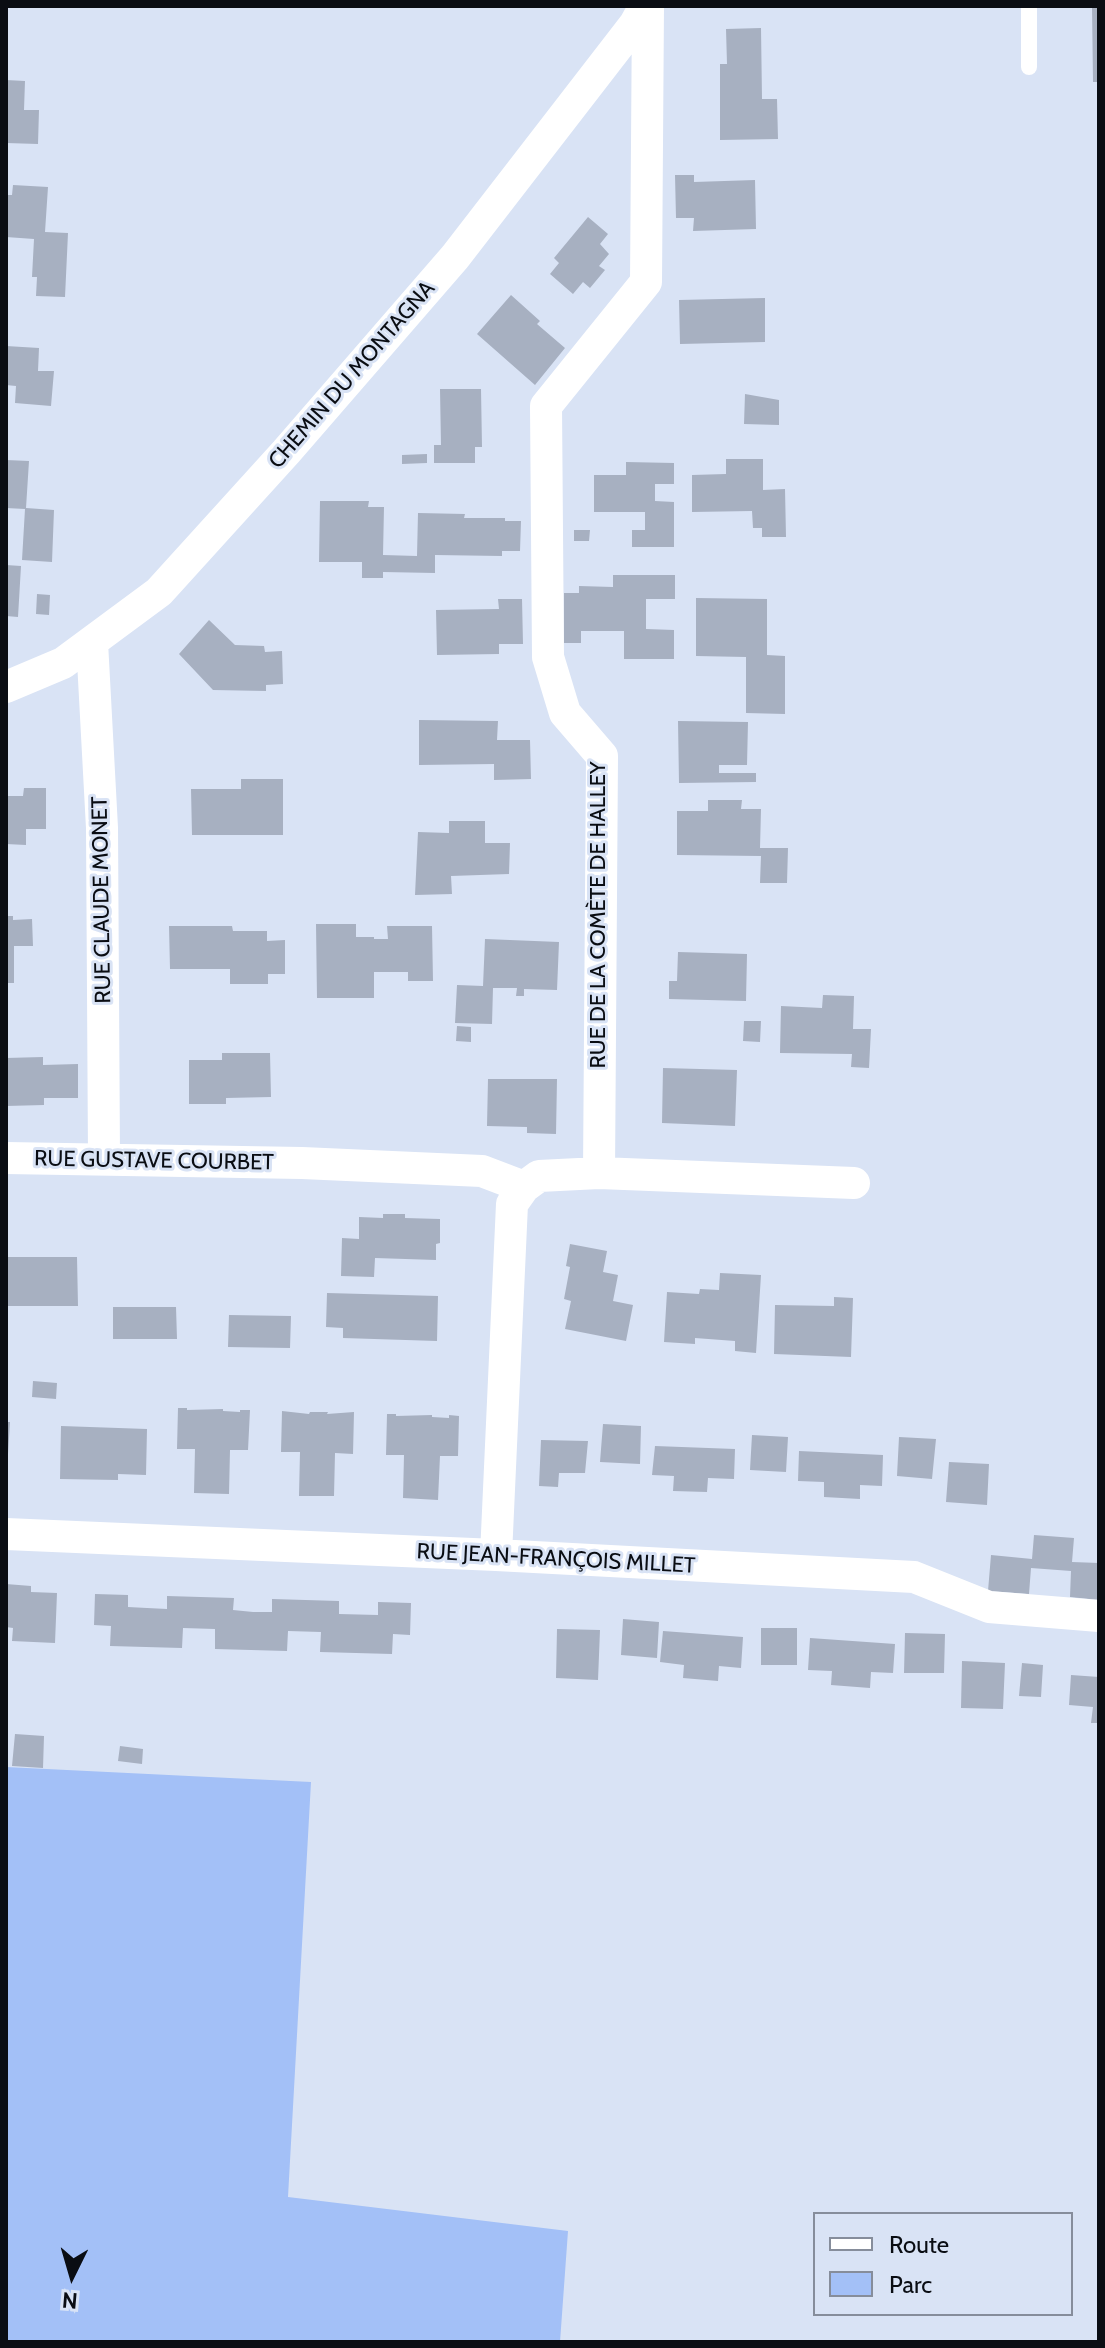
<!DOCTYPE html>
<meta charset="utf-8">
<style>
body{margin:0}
#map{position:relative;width:1105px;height:2348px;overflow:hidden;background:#d9e3f5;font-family:Cabin,sans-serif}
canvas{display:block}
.frame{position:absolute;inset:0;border:8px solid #0a0d13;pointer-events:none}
.legend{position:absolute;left:813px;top:2212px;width:260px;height:104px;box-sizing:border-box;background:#d9e3f5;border:2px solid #868d9b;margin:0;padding:10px 14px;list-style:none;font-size:24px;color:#0a0d13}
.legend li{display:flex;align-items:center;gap:16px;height:40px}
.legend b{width:40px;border:2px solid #868d9b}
.north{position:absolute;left:32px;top:2236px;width:80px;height:80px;-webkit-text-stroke:6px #d9e3f5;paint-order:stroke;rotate:185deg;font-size:22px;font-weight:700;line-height:32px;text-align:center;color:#0a0d13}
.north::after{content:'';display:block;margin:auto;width:28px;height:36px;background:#0a0d13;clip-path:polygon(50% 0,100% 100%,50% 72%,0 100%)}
</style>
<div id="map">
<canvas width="1105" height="2348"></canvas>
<div class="frame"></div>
<ul class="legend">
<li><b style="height:10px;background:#fff"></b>Route</li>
<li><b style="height:22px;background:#a3c0f7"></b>Parc</li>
</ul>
<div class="north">N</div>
</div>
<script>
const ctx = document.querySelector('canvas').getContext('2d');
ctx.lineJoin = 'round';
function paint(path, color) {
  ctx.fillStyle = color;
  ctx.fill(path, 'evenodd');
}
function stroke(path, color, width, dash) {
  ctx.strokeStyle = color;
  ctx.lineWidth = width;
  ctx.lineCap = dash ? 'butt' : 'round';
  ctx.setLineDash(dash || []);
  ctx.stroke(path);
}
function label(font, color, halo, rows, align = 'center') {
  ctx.font = font + ' Cabin,sans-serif';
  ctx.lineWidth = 6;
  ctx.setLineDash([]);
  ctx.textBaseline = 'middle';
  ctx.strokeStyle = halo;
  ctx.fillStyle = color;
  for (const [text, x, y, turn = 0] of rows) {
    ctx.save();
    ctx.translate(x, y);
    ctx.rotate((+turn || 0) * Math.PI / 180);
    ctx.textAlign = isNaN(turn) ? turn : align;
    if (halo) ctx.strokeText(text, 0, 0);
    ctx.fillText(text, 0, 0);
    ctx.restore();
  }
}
paint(new Path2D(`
 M6 1767 311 1782 288 2197 568 2231 560 2342H6Z`), '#a3c0f7');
paint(new Path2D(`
 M1092 6H1099V82H1093Z
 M761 28 762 99H777L778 139 720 140V64H727L726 29Z
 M6 80 25 81 24 110H39L38 144 6 143Z
 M675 175H694V182L755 180 756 229 693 231 694 218H676Z
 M13 185 48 187 45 232 68 233 65 297 36 296 37 277H32L34 239 6 237V195H12Z
 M588 217 608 234 600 244 609 254 599 266 605 270 590 288 583 282 573 294 550 274 559 263 554 258Z
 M511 295 540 321 537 324 565 348 535 385 477 334Z
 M765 298V342L680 344 679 300Z
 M6 346 39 348 38 371H54L51 406 15 403 16 386 6 385Z
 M440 389H481L482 447H475V463H434V445H441Z
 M745 394 779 400V425L744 424Z
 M427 454V463L402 464V455Z
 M726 459H763V490L785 489 786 537H762V528H753L752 511 692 512V475L726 474Z
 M6 460 29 461 26 508 54 510 52 562 22 560 25 509 6 508Z
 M626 462 674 463V484H655V501L674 502V547H632V530H645V512H594V475H626Z
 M320 501H369L368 507H384L383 555 417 556 418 513 465 514 464 518H505V521H521L520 551H502V556L435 555V573L383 572V578H362V562H319Z
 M574 530H590L589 541H574Z
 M6 565 21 566 18 617 6 616Z
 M613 575H675V599H646V629L674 630V659H624V631H581V643H564V593H579V586L613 587Z
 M37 594 50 595 49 615 36 614Z
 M696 598 767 599V655L785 656V714L746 713V657L696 656Z
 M498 599H522L523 644H499V654L437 655 436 610 499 609Z
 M209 620 235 645 264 646 265 652 282 651 283 684 266 685V691L213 690 179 654Z
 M419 720 498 721 497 740H530L531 779 494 780V764L419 765Z
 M678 721 748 722 747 765H719V773H756V782L679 783Z
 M241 779H283V835H192L191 789H241Z
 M24 788H46V829H26V845L6 844V796H23Z
 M708 800H742L741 809H761L760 848H788L787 883H760L761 856 677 855V811H708Z
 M449 821H485V843H510L509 874 451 876 452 894 415 895 418 832 449 833Z
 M6 916H13V920L32 919 33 946H14V983H6Z
 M316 924H356V937H374V939H388L387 926H432L433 981H408V972H374V998H317Z
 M169 926H232L233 931H267V941L285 940V974H268V984H230V969H170Z
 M485 939 559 942 557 990 524 989V996H516L517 988H493L492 1024 455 1023 457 985 483 986Z
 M678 952 747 954 746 1001 669 999V981H677Z
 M823 995 854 996 853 1029H871L869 1068 851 1067 852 1054 780 1053 781 1006 822 1008Z
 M744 1021H761L760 1042 743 1041Z
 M457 1026 471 1027V1042L456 1041Z
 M222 1053H270L271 1097 226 1098V1104H189V1060H222Z
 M43 1057V1065L78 1064V1098H44V1105L6 1106V1058Z
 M663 1068 737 1070 735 1126 662 1123Z
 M488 1079H557L556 1134 527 1133V1127L487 1126Z
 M383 1214H405V1218L440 1219V1243L436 1244V1260L375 1258 374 1277 341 1276 342 1238 359 1239V1217L383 1218Z
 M570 1244 607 1251 603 1272 618 1275 613 1301 633 1305 626 1341 565 1329 571 1301 564 1299 570 1267 566 1266Z
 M6 1257H77L78 1306H6Z
 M720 1273 761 1275 756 1353 735 1351V1341L695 1338V1344L664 1342 667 1292 699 1294 700 1289 719 1290Z
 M327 1293 438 1296 437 1341 343 1338V1328L326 1327Z
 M834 1297 853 1298 851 1357 774 1354 775 1305 834 1306Z
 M113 1307H176L177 1339H113Z
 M229 1315 291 1316 290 1348 228 1347Z
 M33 1381 57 1383 56 1399 32 1397Z
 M178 1408H187V1410L223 1409V1411L240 1412V1410H250L248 1450H230L229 1494 194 1493 195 1449H177Z
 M282 1411 309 1414 310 1412H328L327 1414 354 1412 353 1454 335 1453 334 1496H299L300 1452H281Z
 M387 1414H396V1416L432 1415V1417L449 1418V1415L459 1416 458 1456H440L438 1500 403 1498 404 1455H386Z
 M6 1422H10L8 1454H6Z
 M603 1424 641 1426 640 1464 600 1462Z
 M61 1426 147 1429 146 1475 118 1474V1480L60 1479Z
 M752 1435 788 1437 786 1472 750 1470Z
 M899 1437 936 1439 932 1479 897 1476Z
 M541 1440 588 1441 585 1473H559L558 1487 539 1486Z
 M655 1446 735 1449 734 1479 708 1478 707 1492 673 1491 674 1476 652 1475Z
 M799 1451 883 1455 882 1486 860 1485V1499L824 1497V1482L798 1481Z
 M949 1462 989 1464 987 1505 946 1502Z
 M1034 1535 1074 1538 1072 1562 1099 1563V1600L1070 1597 1071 1571 1031 1568 1029 1594 988 1591 991 1555 1032 1559Z
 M6 1584 31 1586V1592L57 1593 55 1643 12 1641 13 1628 6 1627Z
 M95 1594 128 1595V1607L147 1608 167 1609V1596L234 1598 233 1610 253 1612H272V1599L339 1601V1614L378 1615V1602L411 1603 410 1635 393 1634 392 1654 320 1652 321 1632 288 1631 287 1651 215 1649V1629L183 1628 182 1648 110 1646 111 1626 94 1625Z
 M623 1619 659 1622 657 1658 621 1655Z
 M761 1628H797V1665H761Z
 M557 1629 600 1630 598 1680 556 1678Z
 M663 1631 743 1637 741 1668 719 1666 718 1681 683 1678 684 1665 660 1662Z
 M905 1633 945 1634 944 1673H904Z
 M810 1638 895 1644 893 1673 871 1672 870 1688 831 1685 832 1671 808 1670Z
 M962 1661 1005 1663 1003 1709 961 1708Z
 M1022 1663 1043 1665 1041 1697 1019 1696Z
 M1071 1675 1099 1677V1723H1091L1093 1707 1069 1705Z
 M15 1734 44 1736 43 1768 12 1766Z
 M120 1746 143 1749 142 1764 118 1761Z`), '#a7b0c1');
stroke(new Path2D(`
 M1029 6V67`), '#fff', 16);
stroke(new Path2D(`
 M92 642 102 828 104 1158
 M6 687 63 663 159 592 286 452 455 257 635 24 645 6
 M6 1158 302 1163 482 1171 524 1187
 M599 1173 854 1183
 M6 1534 496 1555 914 1577 989 1607 1099 1616
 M496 1555 512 1204 524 1187 539 1176 599 1173 602 756 565 713 548 657 546 406 646 282 648 6`), '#fff', 32);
label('22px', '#0a0d13', '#d9e3f5', [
 ["CHEMIN DU MONTAGNA",352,375,-49],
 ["RUE CLAUDE MONET",102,900,-91],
 ["RUE DE LA COMÈTE DE HALLEY",599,915,-90],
 ["RUE GUSTAVE COURBET",154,1161,1],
 ["RUE JEAN-FRANÇOIS MILLET",556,1559,3]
]);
</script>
